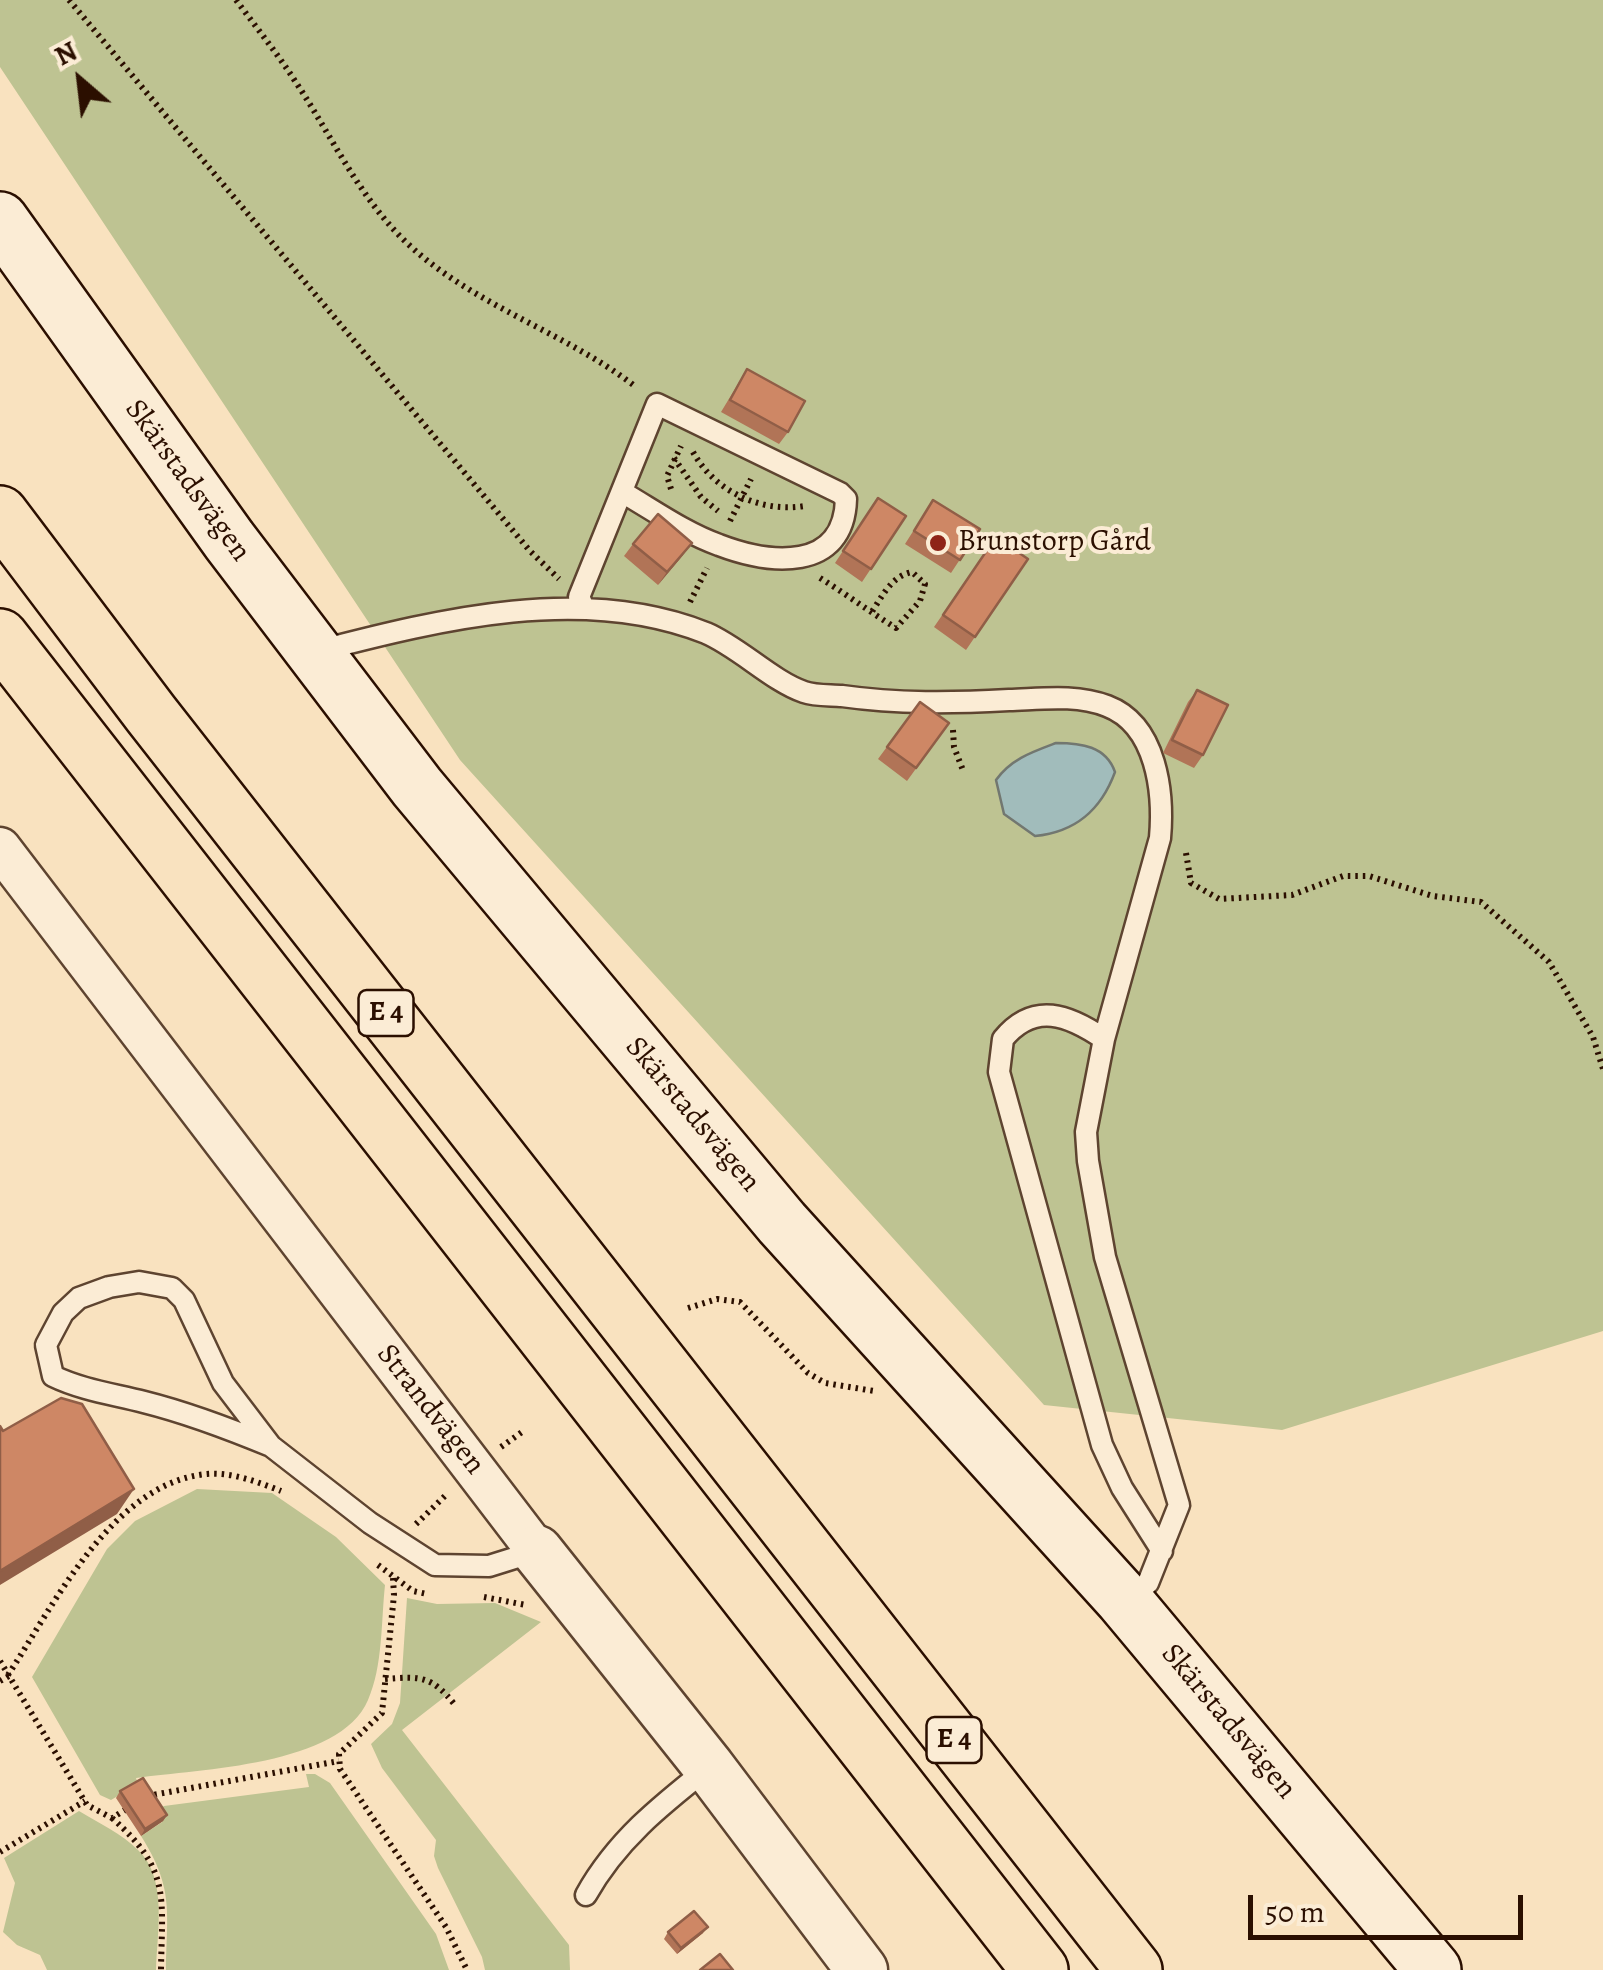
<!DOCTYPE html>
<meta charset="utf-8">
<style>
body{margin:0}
#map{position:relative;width:1603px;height:1970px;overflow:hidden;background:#f9e2bf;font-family:Alegreya,serif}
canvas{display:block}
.north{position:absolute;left:30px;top:30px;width:100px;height:100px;-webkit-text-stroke:8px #fbecd5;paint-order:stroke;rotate:332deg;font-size:28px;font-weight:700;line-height:40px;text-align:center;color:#2b0f00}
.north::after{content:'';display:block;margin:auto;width:35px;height:45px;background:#2b0f00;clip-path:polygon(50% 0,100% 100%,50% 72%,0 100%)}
.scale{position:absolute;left:1248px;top:1895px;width:275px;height:45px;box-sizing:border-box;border:5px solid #2b0f00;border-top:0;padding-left:12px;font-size:30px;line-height:35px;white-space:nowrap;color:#2b0f00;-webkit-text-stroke:8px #fbecd5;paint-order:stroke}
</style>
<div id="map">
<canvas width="1603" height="1970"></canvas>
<div class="north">N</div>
<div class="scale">50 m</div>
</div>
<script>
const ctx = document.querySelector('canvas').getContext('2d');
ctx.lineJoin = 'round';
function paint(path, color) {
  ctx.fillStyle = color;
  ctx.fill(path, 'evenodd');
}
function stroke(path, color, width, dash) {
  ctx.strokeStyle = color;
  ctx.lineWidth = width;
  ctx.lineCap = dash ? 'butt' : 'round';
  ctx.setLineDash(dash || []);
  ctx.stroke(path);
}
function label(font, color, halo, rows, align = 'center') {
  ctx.font = font + ' Alegreya,serif';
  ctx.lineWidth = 8;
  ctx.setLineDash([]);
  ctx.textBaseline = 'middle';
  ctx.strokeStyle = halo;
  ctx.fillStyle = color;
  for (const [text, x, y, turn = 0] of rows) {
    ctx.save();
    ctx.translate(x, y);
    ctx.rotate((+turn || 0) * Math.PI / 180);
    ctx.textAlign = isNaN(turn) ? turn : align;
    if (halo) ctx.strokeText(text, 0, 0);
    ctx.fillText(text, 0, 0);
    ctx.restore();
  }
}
paint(new Path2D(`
 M0 0H1603V1331L1282 1430 1044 1405 460 760 0 67Z
 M197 1489 272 1493 336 1537 385 1585C381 1622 383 1666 368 1700 340 1766 200 1769 136 1778L138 1784 111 1800 100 1795 32 1677 107 1549 135 1521Z
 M407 1598 437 1604 495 1603 541 1622 402 1730 569 1945 570 1970H485L482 1957 438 1868 434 1856 436 1840 382 1768 371 1744 392 1724 400 1703Z
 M306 1774H315L330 1783 436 1934 449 1970H166C167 1911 174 1888 141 1836L162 1822 156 1811 164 1806 309 1787Z
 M79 1811C99 1823 122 1834 138 1850 168 1878 157 1933 156 1970H47L40 1955 17 1945 3 1932 15 1883 4 1858Z`), '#bec392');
const water = new Path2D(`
 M1056 743C1081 743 1106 746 1115 772 1101 810 1076 832 1035 836L1004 814 996 780C1011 759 1032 752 1056 743Z`);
paint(water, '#a1bcbb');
stroke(water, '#727770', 2.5);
const service = new Path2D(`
 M584 608 579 597 657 404 840 493 846 499C844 573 769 564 719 545 685 533 653 510 622 492
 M318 651C442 619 583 584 706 633 739 647 772 681 804 692 815 696 830 695 842 696 898 704 953 703 1009 700 1041 699 1076 694 1107 706 1157 725 1164 793 1160 838L1104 1039 1086 1132 1088 1161 1105 1257 1179 1505 1148 1583 1127 1601
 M1104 1039C1069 1015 1034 1001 1003 1039L999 1072 1102 1445 1122 1488 1162 1551
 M271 1446C230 1429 188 1413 144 1402 113 1394 82 1390 53 1376L46 1345 63 1313 79 1298 109 1287 139 1282 172 1288 184 1300 223 1383 271 1446 370 1523 435 1565 489 1566 537 1551
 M586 1895C616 1841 660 1806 708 1768`);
const minor = new Path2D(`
 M0 848 537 1551`);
const tertiary = new Path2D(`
 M537 1551 709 1767 862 1970`);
const secondary = new Path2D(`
 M0 220 229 540 417 787 782 1223 1123 1599 1433 1970`);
const motorway = new Path2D(`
 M0 514 151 714 1134 1970
 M0 637 1040 1970`);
stroke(service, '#5e4430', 25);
stroke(minor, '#5e4430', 45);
stroke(tertiary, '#5e4430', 55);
stroke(secondary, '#2b0f00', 60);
stroke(motorway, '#2b0f00', 60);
stroke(new Path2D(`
 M69 0 530 551 559 579
 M236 0C256 27 277 53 295 81 332 136 359 198 408 244 474 306 565 332 636 387
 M693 452C715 492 761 513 805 506
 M674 458 701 497 718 511
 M671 489 667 476 681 446
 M730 521 751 479
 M820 578C846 594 870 612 896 628L920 601 925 584 912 572C891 576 882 597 871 613
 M690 602 707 568
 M953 730 954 747 964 773
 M1186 853 1191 883 1219 899 1292 895 1343 876H1369L1433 896 1481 902 1549 962 1593 1037 1603 1069
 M688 1308 717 1299 740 1302 808 1373 825 1383 874 1391
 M501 1447 522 1432
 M416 1524 447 1494
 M378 1565 413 1591 427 1594
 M393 1578 394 1595 382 1713 339 1754 340 1769 446 1927 467 1970
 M484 1597 526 1605
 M0 1661 87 1805 112 1818 125 1810
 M8 1675C54 1605 113 1482 207 1474 232 1472 258 1482 281 1491
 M385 1679C421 1676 432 1676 455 1705
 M0 1681 9 1676
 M147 1796 339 1761
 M112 1818C171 1870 162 1897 161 1970
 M0 1852 85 1801`), '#2b0f00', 6, [2.5, 5]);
stroke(service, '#fbecd5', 20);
stroke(minor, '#fbecd5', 40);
stroke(tertiary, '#fbecd5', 50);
stroke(secondary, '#fbecd5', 55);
stroke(motorway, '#f9e2bf', 55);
paint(new Path2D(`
 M747 369 788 432 779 444 721 412Z
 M878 498 906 516 862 582 835 563Z
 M933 500 980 529 951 573 905 544Z
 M996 537 1028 559 966 650 934 627Z
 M633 544 683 555 658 585 624 556Z
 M1197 690 1203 755 1194 768 1163 753 1188 702Z
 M920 702 949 723 907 781 878 759Z
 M120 1791 167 1815 163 1821 141 1836 116 1798Z
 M668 1932 703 1933 677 1954 664 1939Z`), '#b17457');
paint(new Path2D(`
 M692 543 683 555 658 585 667 572Z
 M134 1489 117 1514 0 1585V1571Z
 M167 1815 163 1821 141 1836 145 1829Z
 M708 1927 703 1933 677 1954 681 1948Z`), '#905e47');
const building = new Path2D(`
 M747 369 805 401 788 432 730 400Z
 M878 498 906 516 871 569 843 551Z
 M933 500 980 529 960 560 914 531Z
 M658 514 692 543 667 572 633 544Z
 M996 537 1028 559 975 637 943 615Z
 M1197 690 1228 705 1203 755 1172 740Z
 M920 702 949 723 916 768 887 747Z
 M61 1398 82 1404 134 1489 0 1571V1426L3 1431Z
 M143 1778 167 1815 145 1829 120 1791Z
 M694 1911 708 1927 681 1948 668 1932Z
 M720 1954 733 1970H700Z`);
paint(building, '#ce8765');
stroke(building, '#905e47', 2.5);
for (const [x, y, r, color] of [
 [938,543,10,"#8f2418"]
]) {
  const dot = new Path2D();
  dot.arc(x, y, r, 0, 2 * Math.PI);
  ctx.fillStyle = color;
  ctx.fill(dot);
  stroke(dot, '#fbecd5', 4);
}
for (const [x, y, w] of [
 [386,1013,55],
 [954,1740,55]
]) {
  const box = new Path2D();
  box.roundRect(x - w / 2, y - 23, w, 46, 8);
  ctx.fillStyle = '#fbecd5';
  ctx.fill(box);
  stroke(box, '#2b0f00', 2.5);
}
label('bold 28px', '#2b0f00', null, [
 ["E 4",386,1013],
 ["E 4",954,1740]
]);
label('30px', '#2b0f00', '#fbecd5', [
 ["Skärstadsvägen",187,481,54],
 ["Skärstadsvägen",692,1115,50],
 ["Strandvägen",430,1410,52],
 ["Skärstadsvägen",1228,1722,50]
]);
label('30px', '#2b0f00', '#fbecd5', [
 ["Brunstorp Gård",958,543]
], 'left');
</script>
